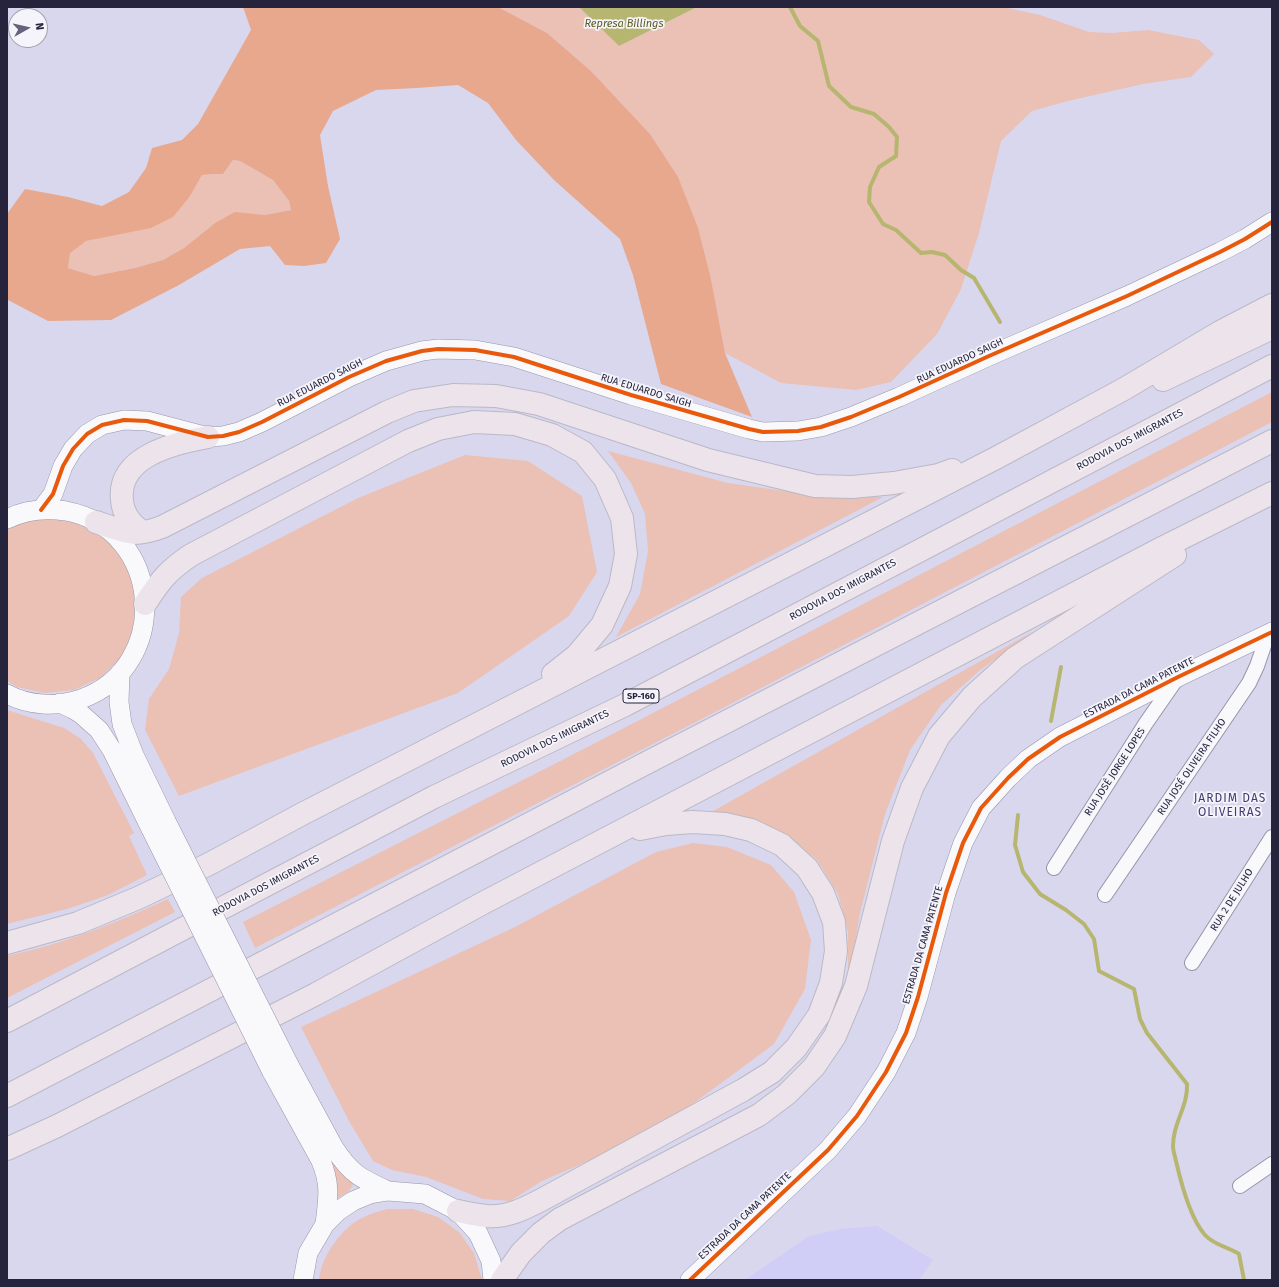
<!DOCTYPE html>
<meta charset="utf-8">
<style>
body{margin:0}
#map{position:relative;width:1279px;height:1287px;overflow:hidden;background:#d9d7ee;font-family:"Fira Sans",sans-serif}
canvas{display:block}
.frame{position:absolute;inset:0;border:8px solid #26233d;pointer-events:none}
.north{position:absolute;left:8px;top:8px;width:40px;height:40px;box-sizing:border-box;background:#f4f4fa;border:1px solid #a2a0ae;border-radius:50%;rotate:82deg;font-size:11px;font-weight:700;line-height:16px;text-align:center;color:#26233d}
.north::after{content:'';display:block;margin:auto;width:14px;height:18px;background:#65627b;clip-path:polygon(50% 0,100% 100%,50% 72%,0 100%)}
</style>
<div id="map">
<canvas width="1279" height="1287"></canvas>
<div class="frame"></div>
<div class="north">N</div>
</div>
<script>
const ctx = document.querySelector('canvas').getContext('2d');
ctx.lineJoin = 'round';
function paint(path, color) {
  ctx.fillStyle = color;
  ctx.fill(path, 'evenodd');
}
function stroke(path, color, width, dash) {
  ctx.strokeStyle = color;
  ctx.lineWidth = width;
  ctx.lineCap = dash ? 'butt' : 'round';
  ctx.setLineDash(dash || []);
  ctx.stroke(path);
}
function label(font, color, halo, rows, align = 'center') {
  ctx.font = font + ' "Fira Sans",sans-serif';
  ctx.lineWidth = 3.5;
  ctx.setLineDash([]);
  ctx.textBaseline = 'middle';
  ctx.strokeStyle = halo;
  ctx.fillStyle = color;
  for (const [text, x, y, turn = 0] of rows) {
    ctx.save();
    ctx.translate(x, y);
    ctx.rotate((+turn || 0) * Math.PI / 180);
    ctx.textAlign = isNaN(turn) ? turn : align;
    if (halo) ctx.strokeText(text, 0, 0);
    ctx.fillText(text, 0, 0);
    ctx.restore();
  }
}
paint(new Path2D(`
 M877 1226 933 1260 919 1280H745L809 1236 841 1229Z`), '#d0cdf7');
paint(new Path2D(`
 M498 7H579L619 46 697 7H1003L1040 15 1089 32 1112 33 1148 30 1199 40 1214 54 1191 77 1143 84 1068 101 1032 111 1001 141 979 233 961 289 937 334 891 382 856 390 781 383 725 353 711 279 650 134 591 71 547 33Z
 M233 160 240 161 273 180 289 201 291 210 265 215 251 214 215 223 184 248 163 260 135 268 94 276 68 268 70 252 86 241 107 236 130 232 190 196 202 175 214 174H223Z
 M1272 392V422L692 724 255 948 243 922 570 756Z
 M608 451 728 483 827 497H883L616 637 640 594 648 551 645 514 631 483Z
 M465 455 528 461 582 496 597 572 569 616 458 693 179 796 145 730 149 699 169 669 179 633 181 597 202 578 358 498Z
 M41 517 70 519 97 531 119 550 133 575 138 604 134 632 121 658 100 678 74 690 45 693 17 687 7 681V530L13 525Z
 M1034 631 979 671 941 705 910 750 885 814 860 913 851 967 848 975V932L838 894 817 860 790 838 706 815Z
 M7 710 64 728 80 738 93 753 134 833 129 836 147 875 108 895 67 909 7 924Z
 M693 843 727 847 771 865 794 892 811 940 805 989 774 1044 690 1106 621 1147 542 1181 510 1201 483 1199 426 1177 392 1170 373 1161 349 1121 301 1027 515 927 656 852Z
 M168 899 175 912 7 998V956C63 944 116 923 168 899Z
 M332 1161 341 1173 351 1181 353 1185 348 1192 333 1201 329 1163Z
 M388 1209H413L438 1217 459 1232 474 1253 482 1280H319C321 1256 343 1226 364 1217 372 1213 380 1211 388 1209Z`), '#ebc0b5');
paint(new Path2D(`
 M243 7H432L437 8 444 7H498L547 33 591 71 650 134 678 177 698 228 711 279 725 353 752 417 661 384 633 275 620 239 554 180 516 140 488 103 458 85 417 88 376 90 333 111 320 135 328 186 340 239 326 263 304 266 285 265 270 246 240 249 179 285 111 320 48 321 8 300 7 214 25 189 68 197 102 206 129 192 146 168 152 148 182 140 198 124 251 30ZM233 160 240 161 273 180 289 201 291 210 265 215 235 212 215 223 184 248 163 260 135 268 94 276 68 268 70 253 86 241 151 228 173 217 190 196 202 175 214 174H223Z`), '#e8a88d');
paint(new Path2D(`
 M579 7H697L619 46Z`), '#b7b671');
stroke(new Path2D(`
 M790 7 800 26 818 41 829 86 851 107 874 114 889 127 897 137 896 156 879 167 870 187 869 202 883 224 896 230 921 253 932 252 945 255 961 270 974 278 1000 322
 M1051 721 1061 667
 M1018 815 1015 845 1023 872 1040 894 1066 910 1084 924 1094 939 1099 971 1134 989 1140 1019 1147 1033 1187 1084C1188 1101 1179 1115 1175 1131 1174 1135 1173 1142 1173 1146 1173 1151 1175 1156 1176 1161 1181 1183 1190 1218 1205 1235 1214 1245 1228 1247 1239 1254L1244 1280`), '#b7b671', 4);
const street = new Path2D(`
 M1054 868 1146 723 1178 677
 M1105 895 1249 683 1257 666 1268 634
 M1192 963 1272 837
 M1240 1186 1272 1164`);
const secondary = new Path2D(`
 M41 510 53 494 63 466 73 449 87 434 102 425 124 420 147 421 208 437 223 436 239 432 262 422 349 377 386 361 422 351 438 349 475 350 514 357 631 395 749 429 763 432 798 431 821 427 851 417 899 397 989 356 1127 296 1220 252 1245 239 1272 222
 M7 519C25 510 46 508 66 511 163 529 173 666 81 699 57 707 29 706 7 694
 M120 673 119 702 122 724 134 755 166 821
 M60 703 73 709 81 714 99 730 112 750 151 829
 M288 1063 334 1148C351 1174 360 1178 388 1191
 M272 1072 321 1161C331 1185 328 1199 325 1224
 M303 1280 308 1253 325 1224 338 1211 353 1201 370 1194 388 1191 425 1194 458 1211 478 1233 491 1261 493 1280
 M690 1280 828 1150 857 1116 886 1072 906 1033 918 997 946 893 963 843 981 808 1008 778 1028 759 1060 737 1178 677 1272 632`);
const highway = new Path2D(`
 M1163 380 1272 328
 M96 522C108 526 121 531 134 533 143 533 154 530 162 527L387 412 414 401 453 395 496 396 539 404 708 460 815 486 852 487 894 483 938 475 952 470
 M143 532C130 524 123 514 122 500 117 456 175 443 208 437
 M145 604C160 581 167 571 191 555L408 441 438 429 474 422 515 424 552 435 583 452 605 479 622 518 626 554 620 586 602 625 577 655 553 674
 M7 943 78 923 138 898 209 864 304 813 996 458 1124 389 1220 332 1272 305
 M7 1021 434 797 625 705 1272 366
 M7 1096 656 758 1272 441
 M7 1149 57 1126 316 994 485 902 1162 548 1272 493
 M458 1211C467 1213 477 1215 486 1216 507 1218 526 1208 543 1199L743 1090 772 1072 796 1048 819 1015 831 983 836 951 834 922 823 893 807 868 782 845 751 830 725 824 693 822 666 824 640 829
 M502 1280 521 1253 541 1233 560 1219 759 1115 787 1094 814 1067 835 1036 856 986 893 841 912 788 939 736 972 697 1015 658 1175 555`);
stroke(street, '#9694a9', 16);
stroke(secondary, '#9694a9', 20);
stroke(highway, '#bab8c7', 24);
stroke(street, '#f9f9fc', 14);
stroke(secondary, '#f9f9fc', 19);
stroke(highway, '#ede4eb', 22);
const secondaryBridge = new Path2D(`
 M166 821 288 1063
 M151 829 272 1072`);
stroke(secondaryBridge, '#9694a9', 20, []);
stroke(secondaryBridge, '#f9f9fc', 19);
stroke(new Path2D(`
 M41 510 53 494 63 466 73 449 87 434 102 425 124 420 147 421 208 437 223 436 239 432 262 422 349 377 386 361 422 351 438 349 475 350 514 357 631 395 749 429 763 432 798 431 821 427 851 417 899 397 989 356 1127 296 1220 252 1245 239 1272 222
 M690 1280 828 1150 857 1116 886 1072 906 1033 918 997 946 893 963 843 981 808 1008 778 1028 759 1060 737 1178 677 1272 632`), '#e8590c', 4);
for (const [x, y, w] of [
 [641,696,36]
]) {
  const box = new Path2D();
  box.roundRect(x - w / 2, y - 7, w, 14, 3);
  ctx.fillStyle = '#f4f4fa';
  ctx.fill(box);
  stroke(box, '#26233d', 1);
}
label('bold 9px', '#26233d', null, [
 ["SP-160",641,696]
]);
label('10px', '#26233d', '#f4f4fa', [
 ["RUA EDUARDO SAIGH",960,361,-25],
 ["RUA EDUARDO SAIGH",320,383,-27],
 ["RUA EDUARDO SAIGH",646,391,17],
 ["RODOVIA DOS IMIGRANTES",1130,440,-28],
 ["RODOVIA DOS IMIGRANTES",843,590,-28],
 ["ESTRADA DA CAMA PATENTE",1139,688,-27],
 ["RODOVIA DOS IMIGRANTES",555,739,-26],
 ["RUA JOSÉ OLIVEIRA FILHO",1192,767,-56],
 ["RUA JOSÉ JORGE LOPES",1115,772,-57],
 ["RODOVIA DOS IMIGRANTES",266,886,-28],
 ["RUA 2 DE JULHO",1232,900,-58],
 ["ESTRADA DA CAMA PATENTE",923,945,-74],
 ["ESTRADA DA CAMA PATENTE",745,1216,-43]
]);
label('italic 11px', '#5c5b24', '#f4f4fa', [
 ["Represa Billings",624,24]
]);
ctx.letterSpacing = '1px';
label('12px', '#433a72', '#f4f4fa', [
 ["JARDIM DAS",1230,799],
 ["OLIVEIRAS",1230,813]
]);
ctx.letterSpacing = '0px';
</script>
